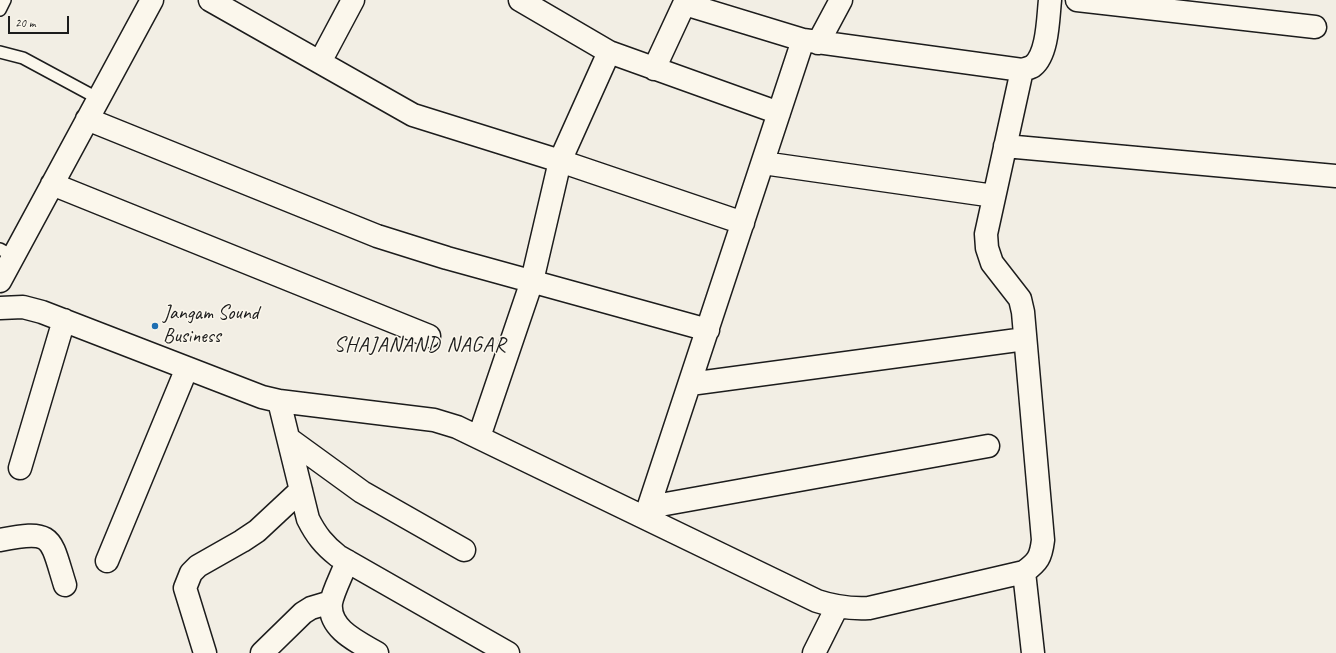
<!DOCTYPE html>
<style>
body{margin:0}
#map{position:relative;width:1336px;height:653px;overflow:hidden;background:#f2eee4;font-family:Caveat,sans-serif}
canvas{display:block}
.scale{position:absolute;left:8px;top:16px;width:61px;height:18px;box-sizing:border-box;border:2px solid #1c1c1c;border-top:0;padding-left:5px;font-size:12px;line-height:14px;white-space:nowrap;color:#1c1c1c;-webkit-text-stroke:3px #fbf7ec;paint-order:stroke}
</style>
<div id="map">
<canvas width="1336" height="653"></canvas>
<div class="scale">20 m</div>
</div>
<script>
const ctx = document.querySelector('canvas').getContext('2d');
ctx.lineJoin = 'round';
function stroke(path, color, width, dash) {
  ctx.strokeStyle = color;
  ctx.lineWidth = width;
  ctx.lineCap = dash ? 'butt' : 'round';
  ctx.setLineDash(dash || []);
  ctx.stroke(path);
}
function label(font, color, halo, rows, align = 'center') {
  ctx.font = font + ' Caveat,sans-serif';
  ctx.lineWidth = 3;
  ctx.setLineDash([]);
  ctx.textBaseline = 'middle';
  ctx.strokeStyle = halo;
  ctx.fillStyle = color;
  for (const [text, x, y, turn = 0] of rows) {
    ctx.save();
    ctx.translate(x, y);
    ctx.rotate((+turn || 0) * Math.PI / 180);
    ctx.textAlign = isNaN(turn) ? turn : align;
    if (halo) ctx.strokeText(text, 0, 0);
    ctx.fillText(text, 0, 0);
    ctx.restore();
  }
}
const service = new Path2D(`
 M0 10 5 0
 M0 52 23 58 99 99
 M0 249 13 256`);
const minor = new Path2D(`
 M210 0 413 115 560 161 743 223
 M520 0 609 52 779 113
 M1077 0 1315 27
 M685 4 803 40 1022 70C1025 69 1030 68 1033 66 1048 54 1048 18 1050 0
 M818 43 841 0
 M320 62 353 0
 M654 69 686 0
 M87 119 377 236 447 258 708 330
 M1005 146 1336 176
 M763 163 994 196
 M52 184 429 336
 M0 281 152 0
 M0 308 23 307 42 312 262 397 279 401 434 420 457 427 817 601C835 607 850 609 869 608L1024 572C1038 562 1041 557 1043 540L1023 312 1020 299 992 263 987 248 986 234 1022 70
 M690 384 1025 339
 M279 401 308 519C316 535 324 545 338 556L508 653
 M479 437 532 281 560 161 609 52
 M289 439 362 492 464 550
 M20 468 64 320
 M649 507 988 446
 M645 518 803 40
 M0 540C54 529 50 537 65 585
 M107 561 187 368
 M347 561C343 573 333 591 331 603 328 629 358 642 377 653
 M1024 572 1033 653
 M205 653 185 588 191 573 198 566 242 541 257 531 301 490
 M262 653 303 613 311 608 331 602
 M814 653 837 607`);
stroke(service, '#1c1c1c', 14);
stroke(minor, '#1c1c1c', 25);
stroke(service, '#fbf7ec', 11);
stroke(minor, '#fbf7ec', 22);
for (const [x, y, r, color] of [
 [155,326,4,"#1f6fb2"]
]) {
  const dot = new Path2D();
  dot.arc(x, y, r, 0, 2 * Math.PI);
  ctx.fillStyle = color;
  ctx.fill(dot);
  stroke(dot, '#fbf7ec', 1.5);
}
label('20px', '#1c1c1c', '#fbf7ec', [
 ["Jangam Sound",163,314],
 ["Business",163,337]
], 'left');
ctx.letterSpacing = '1px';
label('21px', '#1c1c1c', '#fbf7ec', [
 ["SHAJANAND NAGAR",420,345]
]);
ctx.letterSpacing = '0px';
</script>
